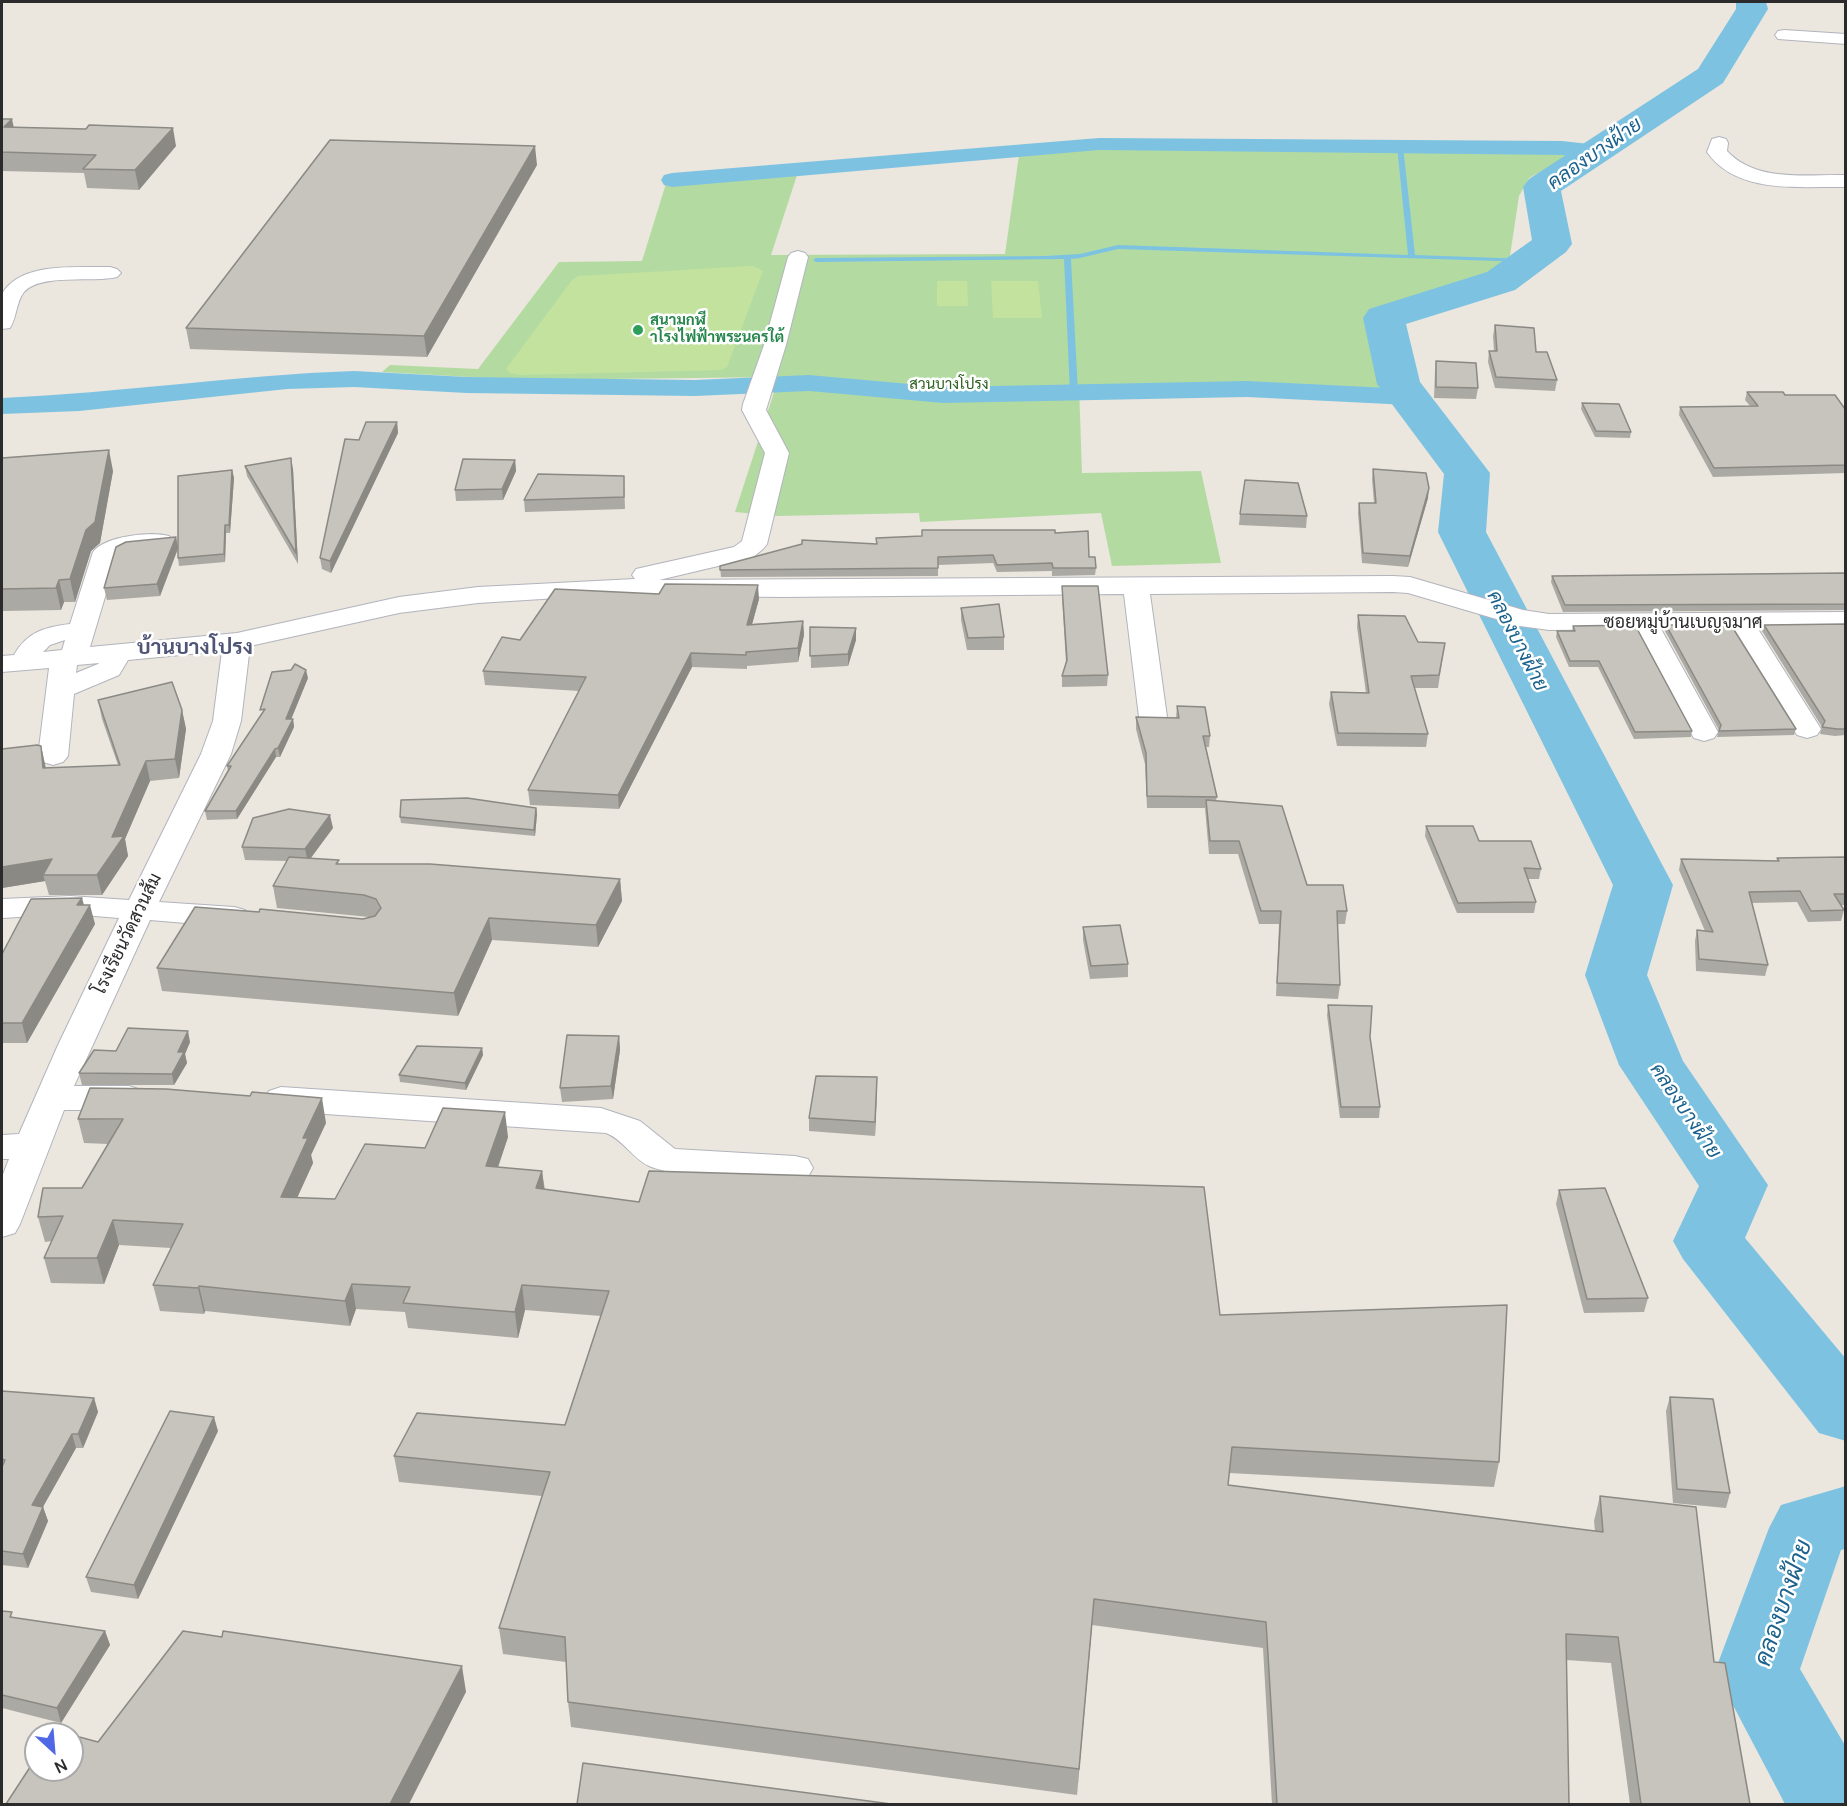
<!DOCTYPE html>
<meta charset="utf-8">
<style>
body{margin:0}
#map{position:relative;width:1847px;height:1806px;overflow:hidden;background:#ebe6de;font-family:Manrope,sans-serif}
canvas{display:block}
.frame{position:absolute;inset:0;border:3px solid #2b2b2b;pointer-events:none}
.north{position:absolute;left:24px;top:1722px;width:60px;height:60px;box-sizing:border-box;background:#fff;border:2px solid #aaa;border-radius:50%;rotate:154deg;font-size:16px;font-weight:700;line-height:24px;text-align:center;color:#2b2b2b}
.north::after{content:'';display:block;margin:auto;width:21px;height:27px;background:#5067e6;clip-path:polygon(50% 0,100% 100%,50% 72%,0 100%)}
</style>
<div id="map">
<canvas width="1847" height="1806"></canvas>
<div class="frame"></div>
<div class="north">N</div>
</div>
<script>
const ctx = document.querySelector('canvas').getContext('2d');
ctx.lineJoin = 'round';
function paint(path, color) {
  ctx.fillStyle = color;
  ctx.fill(path, 'evenodd');
}
function stroke(path, color, width, dash) {
  ctx.strokeStyle = color;
  ctx.lineWidth = width;
  ctx.lineCap = dash ? 'butt' : 'round';
  ctx.setLineDash(dash || []);
  ctx.stroke(path);
}
function label(font, color, halo, rows, align = 'center') {
  ctx.font = font + ' Manrope,Sarabun,sans-serif';
  ctx.lineWidth = 5;
  ctx.setLineDash([]);
  ctx.textBaseline = 'middle';
  ctx.strokeStyle = halo;
  ctx.fillStyle = color;
  for (const [text, x, y, turn = 0] of rows) {
    ctx.save();
    ctx.translate(x, y);
    ctx.rotate((+turn || 0) * Math.PI / 180);
    ctx.textAlign = isNaN(turn) ? turn : align;
    if (halo) ctx.strokeText(text, 0, 0);
    ctx.fillText(text, 0, 0);
    ctx.restore();
  }
}
paint(new Path2D(`
 M1126 139 1587 146 1529 178 1519 196 1508 269 1473 285 1401 300 1374 312 1380 394 1079 386 1082 473 1201 471 1221 563 1112 566 1101 513 920 522 919 513 778 516 735 512 779 377 522 380 382 372 390 365 478 369 559 262 642 261 668 177 800 166 771 255 1005 254 1020 148Z`), '#b3dba1');
paint(new Path2D(`
 M753 266 763 271 727 367 721 370 520 375 510 373 506 369 572 280 579 276Z
 M937 281H967L968 306H937Z
 M991 281H1038L1042 318H993Z`), '#c3e29e');
paint(new Path2D(`
 M1400 144 1403 146 1415 255 1528 259 1530 260V262L1118 249 1080 258 1071 259 1078 393 1074 395 1070 393 1064 259 816 262 813 260 816 258 1045 256 1080 254 1118 245 1408 255 1397 146Z`), '#7dc3e1');
paint(new Path2D(`
 M1099 138 1562 141 1607 146 1610 151 1607 156 1599 158 1562 155 1099 150 672 187 664 185 661 180 664 175 672 173Z
 M354 371 467 377 695 380 809 375 943 387 1247 381 1409 389 1418 391 1422 397 1418 403 1409 405 1247 397 943 403 809 391 695 396 467 393 354 387 287 389 79 411 2 414V398C120 393 236 375 354 371Z`), '#7dc3e1');
paint(new Path2D(`
 M1736 2H1766L1768 9 1723 83 1561 191 1572 244 1566 252 1515 290 1406 324 1420 382 1490 473 1486 532 1673 885 1647 975 1683 1061 1768 1185 1745 1238 1846 1359V1441L1819 1433 1683 1259 1673 1241 1699 1186 1619 1065 1585 975 1613 885 1438 532 1444 474 1377 384 1363 318 1369 309 1487 272 1532 240 1523 187 1529 179 1698 69 1736 9Z
 M1846 1486V1549L1841 1550 1800 1669 1846 1747V1804H1785L1715 1671 1769 1528 1781 1505Z`), '#7dc3e1');
const street = new Path2D(`
 M1784 30 1846 34V44L1778 39 1775 35 1778 31Z
 M1719 137 1726 139 1728 143 1727 151C1757 183 1806 174 1846 175V187C1799 186 1737 195 1707 152L1712 139Z
 M798 251 805 253 808 257 786 345 766 410 789 453 767 544 763 549 752 558 659 580 1393 576 1410 577 1523 610 1549 614 1846 612V628L1758 629 1821 729 1817 735 1807 738 1797 735 1731 629H1661L1718 732 1714 738 1704 741 1694 738 1690 732 1635 629 1549 630 1520 626 1408 593 1393 592 1150 594 1167 717 1163 723 1153 726 1143 723 1139 717 1124 594 781 597 606 595 478 603 399 613 250 646 241 721 231 754 159 902 234 907 245 910 250 917 245 924 234 927 150 920 74 1086H129L141 1090 146 1098 141 1106 129 1110H64L20 1224 15 1233 2 1237V1177L9 1159H2V1135L19 1134 58 1045 119 918 70 914 2 918V899L70 896 129 900 201 754 213 721 222 651 128 660 119 675 74 694 68 756 63 762 53 765 43 762 38 756 49 668 2 672V656L14 655C27 632 45 627 70 624L93 552C104 536 151 531 169 536L173 541 169 546 129 552 117 557 90 647 237 633 399 597 478 587 635 579 632 575 636 569 734 547 742 541 765 453 742 410 743 404 764 345 788 257 791 253ZM65 640 62 650 43 652 50 645ZM99 663 98 664 76 673 77 665Z
 M110 267 117 269 121 273 117 277C95 283 40 273 24 292 16 302 17 317 10 328L2 329V294C21 261 77 268 110 267Z
 M281 1087 601 1108 640 1121 675 1149 795 1156 808 1159 813 1168 808 1177 795 1180C756 1178 682 1180 649 1166 632 1158 624 1140 606 1133L281 1111 269 1107 264 1099 269 1091Z`);
stroke(street, '#b2b4bd', 2);
paint(street, '#fff');
paint(new Path2D(`
 M2 119 13 127 176 146 139 190 87 188 84 173 2 171Z
 M537 165 427 357 190 349 186 328Z
 M1495 325 1536 352 1557 380 1555 391 1495 388 1488 362 1489 351H1494L1493 336Z
 M1436 361 1478 388 1476 399 1434 398 1435 372Z
 M1747 392 1785 395 1845 409V473L1713 477 1679 415 1680 407 1750 406 1745 400Z
 M1582 403 1631 432 1630 438 1595 437 1581 409Z
 M397 422 398 433 331 573 322 569 320 558Z
 M2 458 113 471 100 543 91 551 75 602H64L61 610 2 611Z
 M515 460 516 471 503 500 456 501 455 490Z
 M245 466 293 469 298 564 247 476Z
 M1373 469 1428 498 1408 567 1362 563 1358 513 1359 503H1374L1372 479Z
 M232 470 234 478 230 533H226L225 562 179 566 178 558V549L160 596 107 600 104 588 176 537 178 547Z
 M624 476 625 509 525 512 524 500Z
 M1240 514 1307 516 1306 528 1239 525Z
 M1055 533 1089 557 1096 568 1095 575 1052 576V571L997 572 993 563 938 565V576L721 577 720 566 876 544V538Z
 M1845 573V610L1563 612 1551 582 1552 576Z
 M1062 586 1108 675 1107 686 1062 687V676L1066 663 1062 597Z
 M759 599 752 624 803 621 804 635 798 662 747 666V669L692 667 619 809 530 805 528 790 579 691 485 685 483 671Z
 M961 608 1004 637V650H967L961 620Z
 M1358 615 1418 642 1445 643 1438 688H1414L1428 734 1426 747 1337 746 1329 704 1331 692 1366 693 1357 627Z
 M1845 624V735L1835 736 1820 734 1822 727 1762 631 1764 625Z
 M1666 625 1796 729 1794 735 1717 737 1719 730 1665 631Z
 M1573 626 1692 731 1691 737 1634 739 1598 667H1569L1556 637 1557 631H1572Z
 M810 627 856 628V640L848 666 811 668Z
 M308 678 291 719H293L294 727 280 757H276L237 819 207 820 205 811 228 771 227 766Z
 M98 700 182 710 186 729 179 778 150 781 125 839 128 856 102 895H49L45 881 2 888 41 746 46 768 118 765 102 719Z
 M1177 706 1210 736 1209 747H1206L1217 797 1216 800 1307 885 1347 911 1345 924H1337L1340 985 1338 999 1276 996 1279 924H1259L1238 854H1209L1205 808H1147L1145 764 1136 729V717L1176 718Z
 M536 808 537 814 535 836 401 823 400 817Z
 M1426 826 1479 841 1541 869 1539 879H1527L1536 902 1534 913H1457L1425 836Z
 M333 828 310 858 340 864 620 879 622 901 598 947 492 940 458 1016 162 991 157 968 259 912 363 919 369 917 277 908 273 886 287 861 245 860 242 847Z
 M1845 857V905H1841L1844 910 1841 921 1808 922 1797 902 1752 903 1768 965 1765 976 1696 971 1695 941 1697 930 1705 931 1679 870 1681 859 1777 861V858Z
 M84 905 95 924 27 1043H2V954Z
 M1083 927 1128 964V977L1090 979 1083 940Z
 M1328 1005 1370 1037 1380 1107 1379 1118H1340L1327 1015Z
 M619 1036 620 1050 613 1099 562 1102 560 1088Z
 M190 1042 185 1054 187 1063 174 1085H82L79 1073 116 1051Z
 M482 1048 483 1055 466 1090 400 1082 399 1075Z
 M877 1077 875 1136 809 1131V1118Z
 M78 1119 326 1123 311 1155 313 1163 297 1198 335 1199 425 1148 508 1137 498 1167 542 1171 545 1190 1220 1315 1499 1462 1494 1487 1229 1473 1228 1485 1595 1531 1594 1521 1600 1496 1714 1662 1750 1804H1630L1611 1663 1566 1660 1569 1804H1272L1263 1648 1092 1625 1077 1795 571 1727 568 1702 566 1662 503 1654 499 1628 542 1496 399 1482 394 1456 565 1425 601 1316 525 1310 518 1338 408 1328 405 1312 356 1309 350 1326 205 1311 204 1314 160 1311 153 1285 171 1248 119 1245 104 1284 51 1283 44 1258 52 1241 45 1242 38 1217 82 1188 108 1144 84 1143Z
 M1559 1190 1648 1298 1644 1312 1584 1313 1556 1204Z
 M2 1391 94 1398 98 1412 83 1448H76L43 1507 48 1521 28 1568 2 1565Z
 M1670 1397 1730 1493 1726 1508 1673 1503 1666 1411Z
 M218 1431 138 1599 91 1592 86 1577Z
 M2 1611 14 1618 105 1631 110 1645 61 1723 2 1708Z`), '#aba9a3');
paint(new Path2D(`
 M12 119 16 138 4 127Z
 M173 128 176 146 139 190 135 170Z
 M535 146 537 165 427 357 424 336Z
 M397 422 398 433 331 573 330 561Z
 M109 450 113 471 100 543 91 551 75 602 70 579Z
 M291 458 293 469 298 564 296 553Z
 M515 460 516 471 503 500 502 489Z
 M232 470 234 478 230 533 229 525Z
 M1429 488 1428 498 1408 567 1410 556Z
 M225 525 226 533 225 562 224 554Z
 M176 537 178 548 160 596 157 584Z
 M59 580 64 602 61 610 56 588Z
 M758 585 759 599 748 639 747 625Z
 M803 621 804 635 798 662V648Z
 M856 628V640L848 666V654Z
 M691 653 692 667 619 809 618 795Z
 M306 670 308 678 288 727 286 719Z
 M182 710 186 729 179 778 175 759Z
 M293 719 294 727 280 757 278 748Z
 M41 746 45 765 48 787 43 768Z
 M275 749 276 757 237 819 236 811Z
 M146 761 150 781 125 839 128 856 102 895 97 875 112 837Z
 M536 808 537 814 535 836 534 830Z
 M330 815 333 828 308 862 305 849Z
 M52 859 43 875 45 881 2 888V867Z
 M620 879 622 901 598 947 596 925Z
 M82 898 86 912 90 905 95 924 27 1043 22 1023 77 905Z
 M489 918 492 940 458 1016 454 993Z
 M188 1031 190 1042 185 1054 187 1063 174 1085 172 1074 178 1052Z
 M619 1036 620 1050 613 1099 611 1086Z
 M482 1048 483 1055 466 1090 465 1083Z
 M877 1077V1090L875 1136V1122Z
 M322 1098 326 1123 311 1155 313 1163 286 1222 281 1197 303 1138Z
 M505 1112 508 1137 490 1191 486 1166Z
 M542 1171 545 1196 536 1188Z
 M113 1220 119 1245 104 1284 97 1258Z
 M352 1284 356 1309 350 1326 345 1301Z
 M522 1285 525 1310 518 1338 515 1312Z
 M199 1286 205 1311 204 1314 198 1288Z
 M94 1398 98 1412 83 1448 78 1434Z
 M214 1417 218 1431 138 1599 134 1585Z
 M72 1434 76 1448 36 1519 32 1505Z
 M43 1507 48 1521 28 1568 23 1554Z
 M1094 1599 1092 1625 1077 1795 1079 1769Z
 M105 1631 110 1645 61 1723 57 1708Z
 M462 1666 466 1692 409 1804H390Z`), '#8b8984');
const building = new Path2D(`
 M2 119H12L4 127 86 129 89 125 173 128 135 170 83 169 96 155 2 152Z
 M330 140 535 146 424 336 186 328Z
 M1495 325 1534 328 1536 352H1547L1557 380 1496 377 1489 351H1497Z
 M1436 361 1476 363 1478 388 1436 387Z
 M1747 392H1783L1785 395H1835L1845 409V465L1714 468 1680 407 1758 406Z
 M1582 403 1619 404 1631 432 1596 431Z
 M366 422H397L330 561 320 558 345 439 359 440Z
 M109 450 95 522 86 530 70 579 59 580 56 588 2 589V458Z
 M291 458 296 553 245 466Z
 M463 459 515 460 502 489 455 490Z
 M1373 469 1426 473 1429 488 1410 556 1363 553 1359 503H1376Z
 M232 470 229 525H225L224 554 178 558V476Z
 M538 474 624 476V497L524 500Z
 M1245 480 1298 483 1307 516 1240 514Z
 M922 530H1055V533L1088 531 1089 557H1095L1096 568H1053L1052 563 997 565 993 555 938 557V568L720 570V566L802 544V540L877 544 876 538 922 536Z
 M176 537 157 584 104 588 116 547 126 542Z
 M1845 573V604L1565 605 1552 576Z
 M665 584 758 585 747 625 803 621 798 648 746 652V655L691 653 618 795 528 790 586 677 483 671 502 637 520 640 555 589 659 594Z
 M1062 586H1098L1108 675 1062 676 1067 660Z
 M999 604 1004 637 968 638 961 608Z
 M1358 615 1405 616 1418 642 1445 643 1439 675 1411 676 1428 734 1338 733 1331 692 1369 693Z
 M1845 624V729H1837L1822 727 1825 721 1764 625Z
 M1635 625 1692 731 1635 732 1599 661H1570L1557 631H1575L1573 626Z
 M1666 625H1731L1796 729 1719 731 1721 725Z
 M810 627 856 628 848 654 810 656Z
 M295 664 306 670 286 719H293L278 748 275 749 236 811H205L231 766H227L265 709 260 710 272 672 291 670Z
 M172 682 182 710 175 759 146 761 112 837 124 836 97 875H43L52 859 2 867V749L37 745 41 746 43 768 120 765 98 700Z
 M1177 706 1205 707 1210 736H1203L1217 797 1147 796 1146 753 1136 717 1179 718Z
 M467 798 536 808 534 830 400 817 401 800Z
 M1206 800 1282 806 1307 885H1343L1347 911H1337L1340 985 1277 983 1281 911H1261L1239 841H1210Z
 M289 809 330 815 305 849 242 847 253 818Z
 M1426 826H1473L1479 841H1531L1541 869 1524 868 1536 902 1458 903Z
 M289 857 339 860 336 864H430L620 879 596 925 489 918 454 993 157 968 195 907 259 912 260 909 363 919 375 916 381 908 376 899 364 895 273 886Z
 M1845 857V894H1834L1844 910 1811 911 1800 891 1749 892 1768 965 1699 959 1697 930 1713 932 1681 859 1779 861 1777 858Z
 M82 898 77 905H90L22 1023H2V954L31 899Z
 M1120 925 1128 964 1091 966 1083 927Z
 M1328 1005 1372 1006 1370 1037 1380 1107H1341Z
 M128 1028 188 1031 178 1052H184L172 1074 79 1073 94 1050 116 1051Z
 M567 1035 619 1036 611 1086 560 1088Z
 M417 1046 482 1048 465 1083 399 1075Z
 M816 1076 877 1077 875 1122 809 1118Z
 M90 1088 166 1089 250 1096 252 1092 322 1098 303 1138H308L281 1197 335 1199 365 1144 425 1148 443 1108 505 1112 486 1166 542 1171 536 1188 639 1202 649 1171 1204 1187 1220 1315 1507 1305 1499 1462 1232 1447 1228 1485 1603 1532 1600 1496 1696 1507 1714 1662 1725 1663 1750 1804H1641L1618 1637 1566 1634 1569 1804H1277L1266 1622 1094 1599 1079 1769 568 1702 565 1637 499 1628 550 1472 394 1456 417 1413 565 1425 609 1291 522 1285 515 1312 403 1303 410 1287 352 1284 345 1301 199 1286 198 1288 153 1285 183 1224 113 1220 97 1258H44L63 1216 38 1217 43 1188H82L123 1119H78Z
 M1605 1188 1648 1298 1587 1299 1559 1190Z
 M2 1391 94 1398 78 1434H72L32 1505 43 1507 23 1554 2 1551V1467L5 1460 2 1459Z
 M1670 1397 1713 1399 1730 1493 1677 1489Z
 M170 1411 214 1417 134 1585 86 1577Z
 M2 1611 12 1612 10 1617 105 1631 57 1708 2 1695Z
 M183 1631 222 1637 223 1631 462 1666 390 1804H6L36 1758V1770H72V1735L98 1742Z
 M54 1731 66 1734H52Z
 M583 1763 891 1804H577Z`);
paint(building, '#c7c4bd');
stroke(building, '#8b8984', 1.5);
for (const [x, y, r, color] of [
 [638,330,6,"#2e9e5b"]
]) {
  const dot = new Path2D();
  dot.arc(x, y, r, 0, 2 * Math.PI);
  ctx.fillStyle = color;
  ctx.fill(dot);
  stroke(dot, '#fff', 2);
}
label('bold 15px', '#27864d', '#fff', [
 ["สนามกฬี",650,321],
 ["าโรงไฟฟ้าพระนครใต้",650,338]
], 'left');
label('15px', '#2d6022', '#fff', [
 ["สวนบางโปรง",949,385]
]);
label('18px', '#2b2b2b', '#fff', [
 ["ซอยหมู่บ้านเบญจมาศ",1683,623],
 ["โรงเรียนวัดสวนส้ม",128,934,-64]
]);
label('italic 20px', '#1c628d', '#fff', [
 ["คลองบางฝ้าย",1595,154,-35],
 ["คลองบางฝ้าย",1517,641,63],
 ["คลองบางฝ้าย",1685,1111,56]
]);
label('bold 21px', '#505576', '#fff', [
 ["บ้านบางโปรง",195,648]
]);
label('italic 24px', '#1c628d', '#fff', [
 ["คลองบางฝ้าย",1784,1603,-71]
]);
</script>
